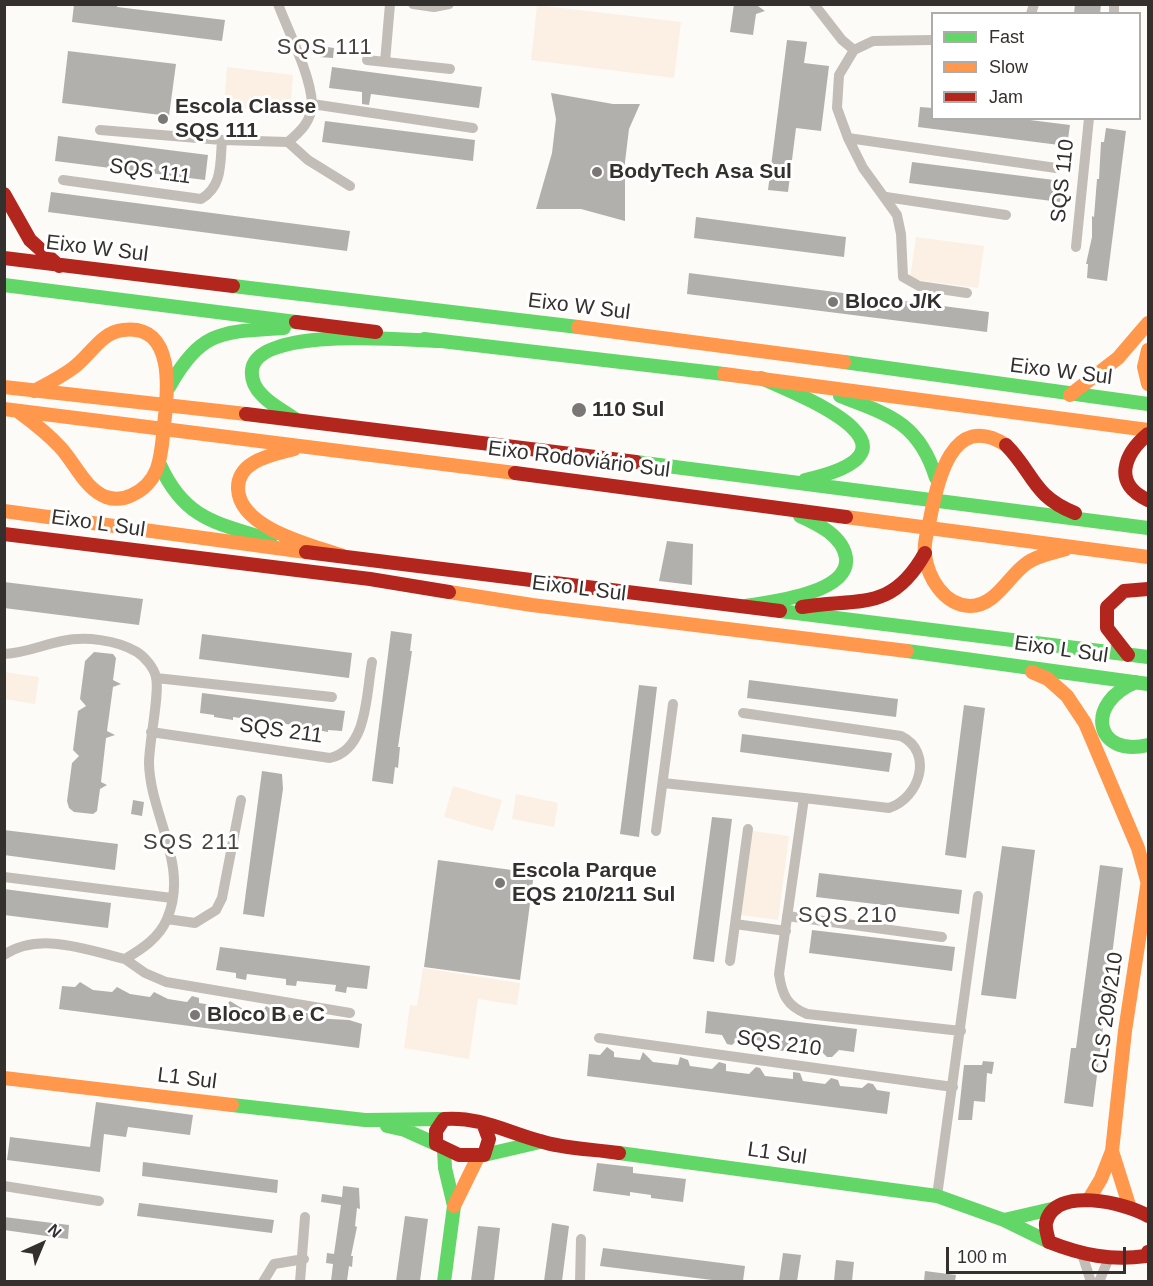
<!DOCTYPE html>
<meta charset="utf-8">
<style>
body{margin:0}
#map{position:relative;width:1153px;height:1286px;overflow:hidden;background:#fdfbf8;font-family:Arial,sans-serif}
canvas{display:block}
.frame{position:absolute;inset:0;border:6px solid #34302d;pointer-events:none}
.legend{position:absolute;left:931px;top:12px;width:210px;height:108px;box-sizing:border-box;background:#fff;border:2px solid #aeacab;margin:0;padding:8px 10px;list-style:none;font-size:18px;color:#34302d}
.legend li{display:flex;align-items:center;gap:12px;height:30px}
.legend b{width:30px;border:2px solid #aeacab}
.north{position:absolute;left:12px;top:1214px;width:60px;height:60px;-webkit-text-stroke:4px #fff;paint-order:stroke;rotate:44deg;font-size:16px;font-weight:700;line-height:24px;text-align:center;color:#34302d}
.north::after{content:'';display:block;margin:auto;width:21px;height:27px;background:#34302d;clip-path:polygon(50% 0,100% 100%,50% 72%,0 100%)}
.scale{position:absolute;left:946px;top:1247px;width:180px;height:27px;box-sizing:border-box;border:3px solid #34302d;border-top:0;padding-left:8px;font-size:18px;line-height:21px;white-space:nowrap;color:#34302d;-webkit-text-stroke:4px #fff;paint-order:stroke}
</style>
<div id="map">
<canvas width="1153" height="1286"></canvas>
<div class="frame"></div>
<ul class="legend">
<li><b style="height:8px;background:#63d668"></b>Fast</li>
<li><b style="height:8px;background:#ff974d"></b>Slow</li>
<li><b style="height:8px;background:#b3261e"></b>Jam</li>
</ul>
<div class="north">N</div>
<div class="scale">100 m</div>
</div>
<script>
const ctx = document.querySelector('canvas').getContext('2d');
ctx.lineJoin = 'round';
function paint(path, color) {
  ctx.fillStyle = color;
  ctx.fill(path, 'evenodd');
}
function stroke(path, color, width, dash) {
  ctx.strokeStyle = color;
  ctx.lineWidth = width;
  ctx.lineCap = dash ? 'butt' : 'round';
  ctx.setLineDash(dash || []);
  ctx.stroke(path);
}
function label(font, color, halo, rows, align = 'center') {
  ctx.font = font + ' Arial,sans-serif';
  ctx.lineWidth = 6;
  ctx.setLineDash([]);
  ctx.textBaseline = 'middle';
  ctx.strokeStyle = halo;
  ctx.fillStyle = color;
  for (const [text, x, y, turn = 0] of rows) {
    ctx.save();
    ctx.translate(x, y);
    ctx.rotate((+turn || 0) * Math.PI / 180);
    ctx.textAlign = isNaN(turn) ? turn : align;
    if (halo) ctx.strokeText(text, 0, 0);
    ctx.fillText(text, 0, 0);
    ctx.restore();
  }
}
paint(new Path2D(`
 M537 5 681 22 674 78 531 60Z
 M227 67 293 75 290 113 224 106Z
 M916 237 984 246 978 288 910 279Z
 M4 672 39 677 35 704 5 699Z
 M453 786 502 800 493 831 444 817Z
 M516 794 558 803 554 827 512 819Z
 M753 831 789 836 778 920 741 915Z
 M423 968 520 983 517 1005 478 999 469 1059 404 1048 410 1005 417 1006Z`), '#fcefe3');
paint(new Path2D(`
 M74 4H117V7L225 20 222 41 72 22Z
 M734 4H755L765 11 756 14 753 35 730 32Z
 M1075 4H1101L1100 14H1074Z
 M787 40 807 42 804 63 829 66 821 131 796 128 788 192 768 190Z
 M320 46 334 48 333 58 319 57Z
 M68 51 176 64 169 116 62 103Z
 M332 67 482 87 479 108 371 94 369 105 362 104V92L329 88Z
 M551 93 613 104H640L629 129 625 162V221L581 209H536L552 153 556 119Z
 M920 107 933 108V118H1014L1070 125 1067 146 918 127Z
 M325 121 475 140 473 161 322 142Z
 M1106 128 1126 131 1107 281 1087 278 1088 264H1086L1092 237V216L1094 217 1097 179H1099L1101 142H1104Z
 M58 136 208 155 205 180 55 161Z
 M912 162 1062 181 1060 202 909 183Z
 M51 192 350 231 347 251 48 212Z
 M696 217 846 237 844 257 694 238Z
 M689 273 989 312 987 332 687 294Z
 M667 541 693 544 692 585 659 581Z
 M4 582 143 599 139 625 4 608Z
 M391 631 412 634 410 651H412L398 747H400L398 768 395 767 393 784 372 781Z
 M202 634 352 653 349 678 199 659Z
 M94 652 113 654 116 658 113 680 121 684 113 687 107 731 115 735 106 738 101 782 107 785 100 789 97 811 93 814 74 812 69 808 67 801 72 763 79 756 73 750 78 711 86 706 80 699 85 661Z
 M749 680 898 699 896 717 747 698Z
 M639 685 657 687 639 837 620 834Z
 M202 693 345 711 342 731 328 730V732L281 723 280 726 261 723V721L233 717V720L214 717V715L200 713Z
 M964 705 985 708 966 858 945 855Z
 M742 734 892 753 889 772 740 752Z
 M262 771 282 774 283 789 264 917 243 914Z
 M133 800 144 802 142 816 131 814Z
 M712 817 732 819 714 962 693 959Z
 M4 830 118 844 115 870 4 855Z
 M1002 846 1035 850 1016 999 981 995Z
 M438 860 534 873 520 980 424 967Z
 M1100 865 1123 868 1093 1107 1064 1103 1071 1048H1076Z
 M819 873 962 890 959 914 816 897Z
 M4 889 111 903 108 928 4 915Z
 M812 930 955 947 952 971 809 953Z
 M220 947 370 966 367 989 347 987 346 993 335 991 336 985 297 981 296 986 286 985V979L247 974 246 980 236 978V973L216 970Z
 M80 982 93 990 112 992 117 987 130 994 150 997 154 992 168 999 187 1002 192 996 199 998V1003L225 1007 230 1001 243 1009 263 1011 266 1006 281 1014 300 1016 301 1012 312 1014V1018L349 1020 362 1024 359 1048 59 1009 62 986 75 987Z
 M707 1011 857 1029 854 1052 839 1050 832 1057H827L818 1048 789 1044 783 1051 777 1050 772 1042 739 1038 732 1045 727 1044 722 1035 705 1033Z
 M607 1047 614 1052V1057L640 1060 643 1052 653 1062 678 1065 680 1057 688 1060 690 1066 712 1069 719 1062 726 1064V1071L749 1074 756 1067 760 1068 765 1076 793 1079V1072L800 1073 803 1081 825 1084 831 1078 838 1080 840 1086 862 1088 868 1083 873 1084 877 1090 890 1092 887 1114 587 1076 589 1054 600 1055Z
 M983 1061 994 1062 992 1074 987 1073 985 1102 974 1101 972 1120H958L964 1065H982Z
 M96 1102 193 1115 190 1135 128 1127 126 1137 104 1134 100 1172 7 1160 10 1137 90 1147Z
 M143 1162 278 1180 277 1193 142 1176Z
 M597 1163 633 1167V1173L686 1179 683 1202 651 1198V1195L630 1192V1196L593 1191Z
 M343 1186 359 1188 360 1209 357 1208 355 1226 357 1227 351 1256H353L352 1267 349 1266 347 1281H331L333 1264 326 1263 327 1253 334 1254 341 1205 321 1202 322 1194 342 1197Z
 M139 1203 274 1220 272 1233 137 1216Z
 M405 1216 428 1219 420 1281H396Z
 M4 1217 69 1225 68 1239 4 1230Z
 M552 1223 569 1226 562 1281H544Z
 M478 1226 500 1228 494 1281H471Z
 M603 1248 745 1266 743 1281H720L600 1266Z
 M783 1253 801 1255 797 1281H779Z
 M836 1260 854 1262 852 1281H834Z
 M925 1271 956 1275 955 1281H924Z`), '#b2b0ad');
stroke(new Path2D(`
 M278 4C289 33 310 73 312 103 312 121 300 132 288 142
 M413 4 434 7 449 4
 M814 4 842 40 854 50
 M1031 14 1034 4
 M1114 14V4
 M932 40 873 41 854 50 839 75 837 108 848 138 863 168 897 215 901 234 903 277 919 286 967 293
 M367 60 450 69
 M385 62 390 4
 M312 104 473 128
 M848 138 1056 168
 M222 140 288 142 308 160 350 186
 M63 180 201 199C223 186 220 163 222 140L100 130
 M886 197 1006 215
 M1076 247 1089 118
 M4 654C26 653 42 645 62 641 85 636 117 640 137 652 145 657 154 668 156 677 160 693 149 742 149 763 150 815 190 866 167 919 159 938 142 949 125 959 88 950 39 931 4 955
 M156 678 332 697
 M743 713 901 736C934 752 920 798 889 808L804 798
 M151 732 330 758C368 749 366 694 372 662
 M663 783 804 798 779 974C782 995 787 1006 807 1014L961 1031
 M748 829 735 924 786 931
 M656 831 673 704
 M4 877 172 898
 M787 916 942 937
 M167 919 195 923 216 910 222 898 241 800
 M125 959 145 973 166 982 350 1013
 M730 961 735 924
 M599 1038 953 1087
 M4 1186 99 1201
 M937 1196 978 896
 M1083 1257 1091 1282
 M263 1282 274 1264 304 1259
 M300 1282 305 1217
 M580 1282 581 1239
 M1099 1282 1108 1260`), '#c3bdb7', 10);
stroke(new Path2D(`
 M4 285 296 322
 M233 286 578 327
 M424 339 724 374
 M844 362 1148 404
 M761 378C812 400 935 451 805 480
 M169 387C202 329 222 332 284 328
 M840 396C890 415 919 423 936 478
 M295 419C284 411 271 405 262 395 255 388 251 379 252 370 257 326 405 340 438 341
 M636 462 1148 528
 M160 465C185 520 217 523 270 540
 M746 606C771 602 850 593 846 558 843 536 818 524 800 516
 M780 611 1148 657
 M907 651 1148 684
 M1136 682C1084 703 1095 758 1148 745
 M232 1105 365 1120 444 1119
 M387 1126 405 1130 436 1144
 M444 1150 445 1168 454 1206 444 1282
 M619 1153 937 1196 1004 1220 1049 1242
 M484 1155 540 1142
 M1004 1220 1056 1208`), '#63d668', 14);
stroke(new Path2D(`
 M578 327 844 362
 M1148 350 1144 367 1148 384
 M724 374 1148 430
 M4 387 246 414
 M1070 395 1118 358 1148 323
 M4 409 515 473
 M19 412C34 423 48 434 60 447 75 463 85 489 106 497 115 500 124 499 132 495 162 481 161 453 164 425 168 393 176 323 123 330 101 332 90 356 73 368 61 377 47 384 34 391
 M1006 445C952 410 937 482 930 519 928 530 923 543 925 555 928 578 944 605 970 606 996 606 1008 576 1027 563 1038 555 1053 553 1066 549
 M294 449C273 455 237 460 238 489 240 529 312 545 343 556
 M4 511 306 552
 M846 517 1148 557
 M449 592 532 605 907 651
 M1032 672 1048 679 1067 696 1085 723 1138 848 1148 884
 M4 1078 232 1105
 M1112 1151 1129 1205
 M1089 1199 1101 1179 1112 1151 1125 1031 1148 880
 M454 1206 478 1157`), '#ff974d', 14);
stroke(new Path2D(`
 M4 194 30 240 59 266
 M4 258 233 286
 M296 322 376 332
 M246 414 636 462
 M1148 434C1124 454 1112 484 1148 500
 M1006 445C1034 473 1032 496 1075 513
 M515 473 846 517
 M4 534 370 579 449 592
 M306 552 780 611
 M802 607C860 598 892 612 925 553
 M1128 655 1107 628V607L1124 591 1148 589
 M483 1123 489 1139 484 1155H459L436 1144V1131L444 1119C479 1116 507 1132 540 1141 564 1149 593 1149 619 1153
 M1148 1216C1126 1203 1054 1185 1046 1223 1045 1229 1048 1236 1049 1242 1082 1255 1111 1261 1146 1256L1148 1252`), '#b3261e', 14);
for (const [x, y, r, color] of [
 [163,119,6,"#7a7774"],
 [597,172,6,"#7a7774"],
 [833,302,6,"#7a7774"],
 [579,410,8,"#7a7774"],
 [500,883,6,"#7a7774"],
 [195,1015,6,"#7a7774"]
]) {
  const dot = new Path2D();
  dot.arc(x, y, r, 0, 2 * Math.PI);
  ctx.fillStyle = color;
  ctx.fill(dot);
  stroke(dot, '#fff', 2);
}
label('bold 21px', '#34302d', '#fff', [
 ["Escola Classe",175,107],
 ["SQS 111",175,131],
 ["BodyTech Asa Sul",609,172],
 ["Bloco J/K",845,302],
 ["110 Sul",592,410],
 ["Escola Parque",512,871],
 ["EQS 210/211 Sul",512,895],
 ["Bloco B e C",207,1015]
], 'left');
label('21px', '#34302d', '#fff', [
 ["SQS 111",150,172,8],
 ["SQS 110",1063,181,-84],
 ["Eixo W Sul",97,249,7],
 ["Eixo W Sul",579,307,7],
 ["Eixo W Sul",1061,372,7],
 ["Eixo Rodoviário Sul",579,460,7],
 ["Eixo L Sul",98,524,8],
 ["Eixo L Sul",579,589,7],
 ["Eixo L Sul",1061,650,8],
 ["SQS 211",281,731,8],
 ["CLS 209/210",1108,1013,-82],
 ["SQS 210",779,1044,8],
 ["L1 Sul",187,1079,7],
 ["L1 Sul",777,1154,8]
]);
ctx.letterSpacing = '1.5px';
label('22px', '#4a433d', '#fff', [
 ["SQS 111",325,48],
 ["SQS 211",192,843],
 ["SQS 210",848,916]
]);
ctx.letterSpacing = '0px';
</script>
